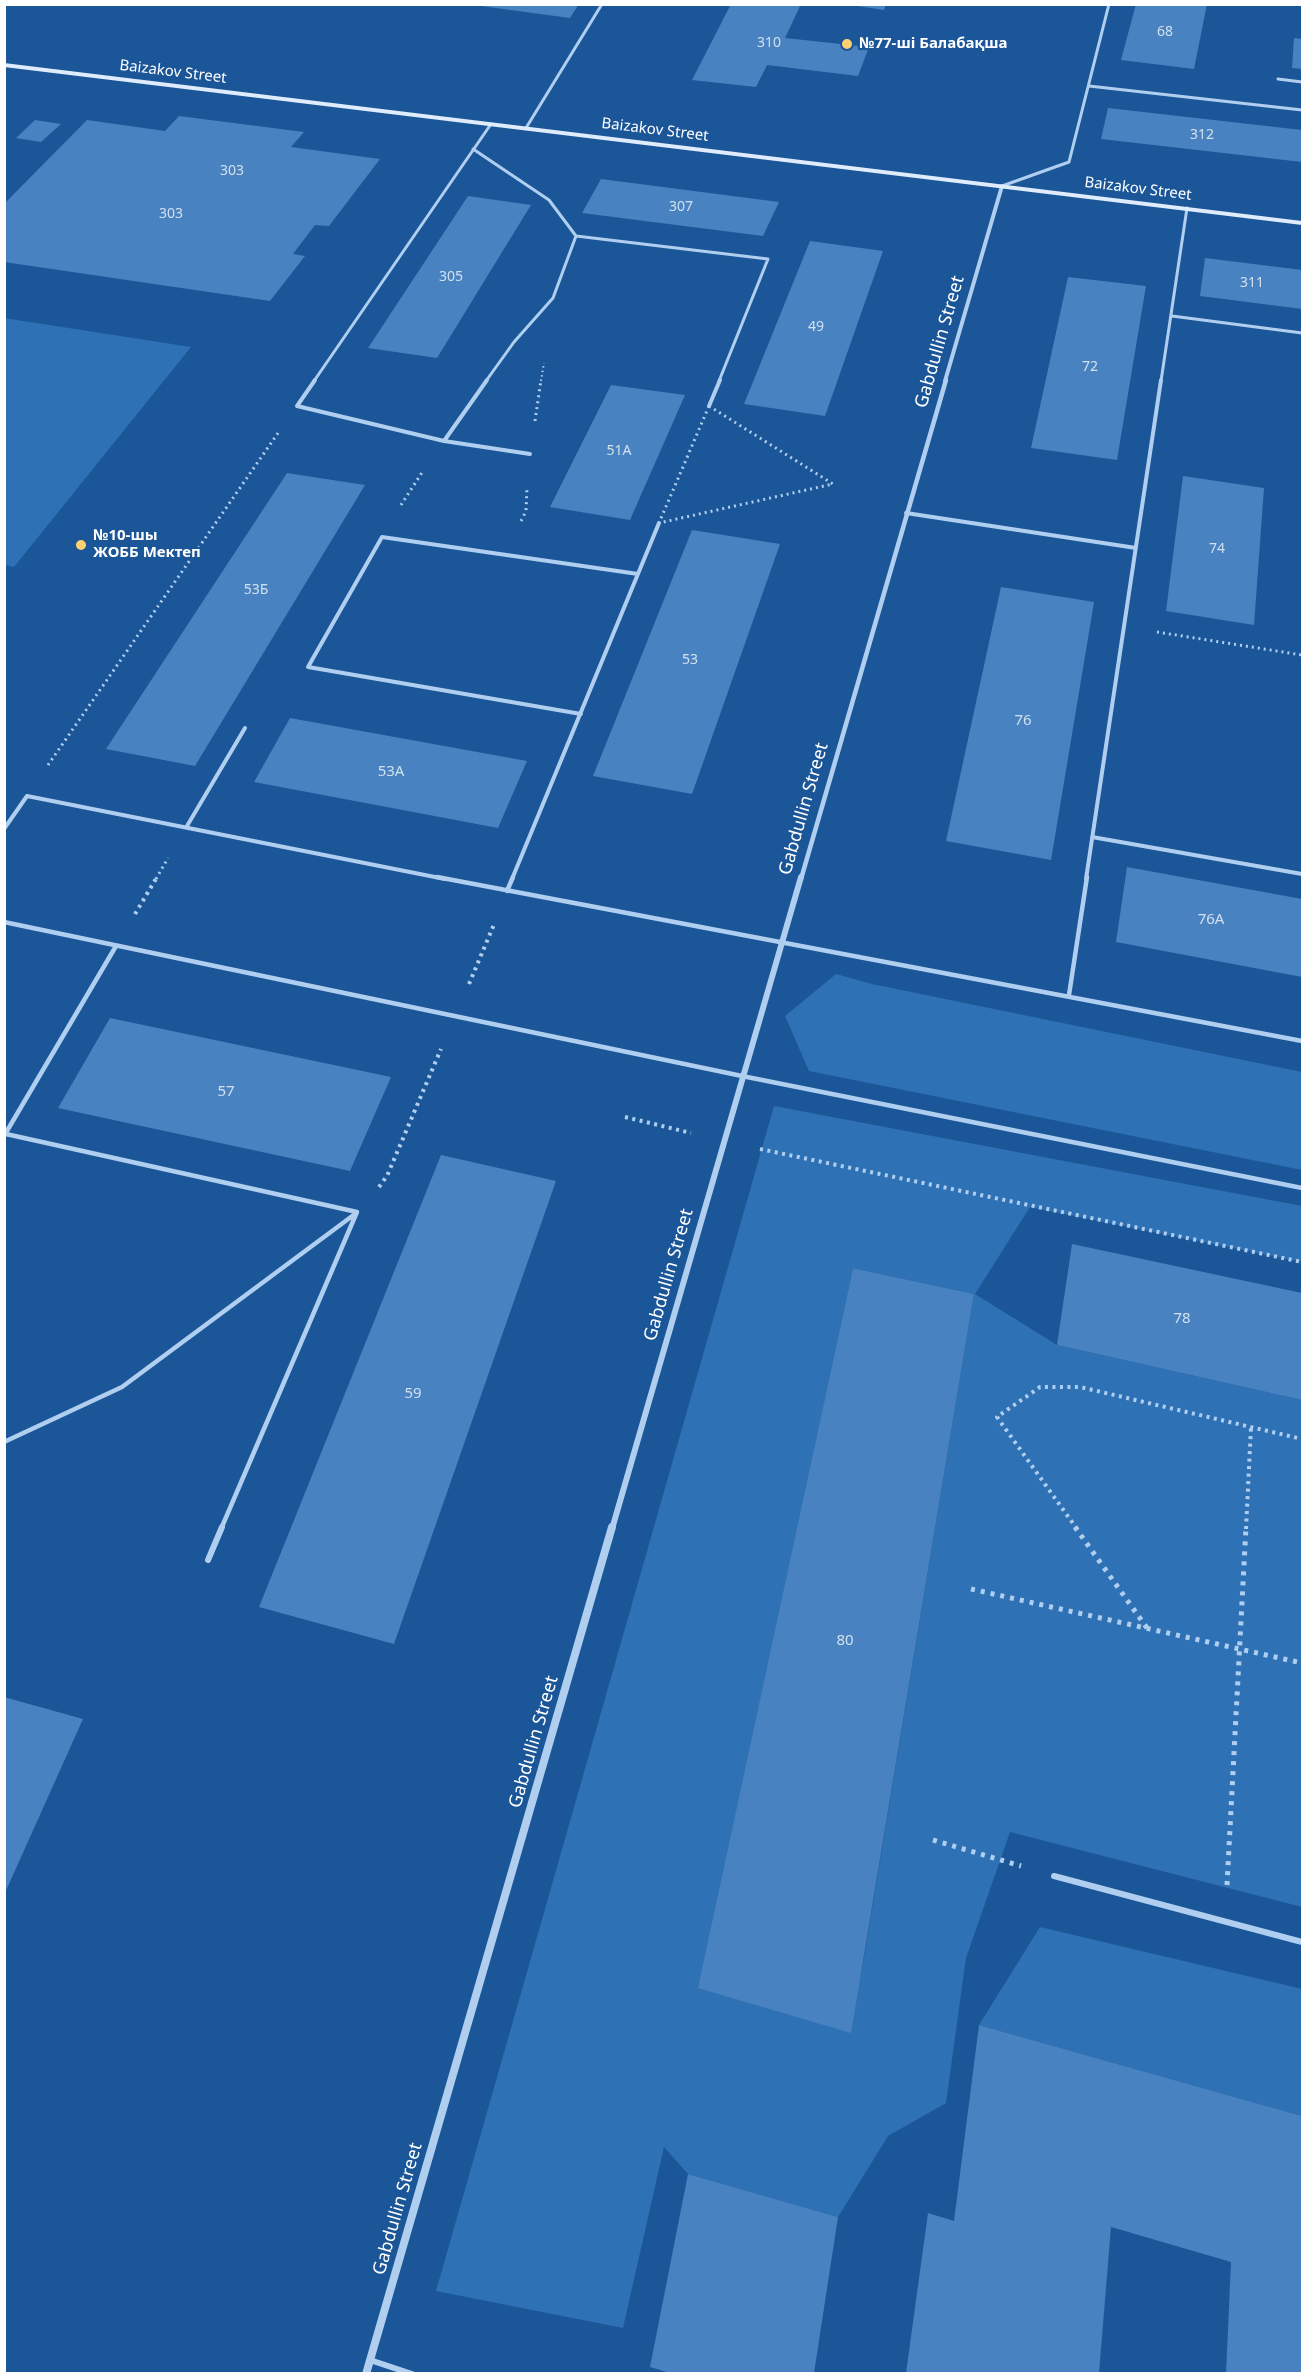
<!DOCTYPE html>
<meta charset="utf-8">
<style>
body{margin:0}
#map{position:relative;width:1307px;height:2378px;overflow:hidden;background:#1b5698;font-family:"Noto Sans",sans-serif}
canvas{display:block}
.frame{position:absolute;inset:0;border:6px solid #fff;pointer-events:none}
</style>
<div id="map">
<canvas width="1307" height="2378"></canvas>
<div class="frame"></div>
</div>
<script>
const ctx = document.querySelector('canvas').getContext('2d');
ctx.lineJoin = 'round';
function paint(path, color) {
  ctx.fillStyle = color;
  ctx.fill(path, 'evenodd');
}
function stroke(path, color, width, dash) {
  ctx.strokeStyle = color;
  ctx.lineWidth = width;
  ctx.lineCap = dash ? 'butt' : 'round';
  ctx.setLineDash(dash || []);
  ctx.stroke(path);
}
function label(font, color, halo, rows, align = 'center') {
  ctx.font = font + ' "Noto Sans",sans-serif';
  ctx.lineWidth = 4.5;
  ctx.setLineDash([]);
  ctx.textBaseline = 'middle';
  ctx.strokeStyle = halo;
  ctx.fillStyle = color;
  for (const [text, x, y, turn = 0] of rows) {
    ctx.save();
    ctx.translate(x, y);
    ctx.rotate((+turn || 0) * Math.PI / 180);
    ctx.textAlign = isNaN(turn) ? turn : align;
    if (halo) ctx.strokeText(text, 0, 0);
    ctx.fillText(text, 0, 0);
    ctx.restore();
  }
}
paint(new Path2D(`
 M4 318 191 347 14 567 4 565Z
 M836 974 872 984 1302 1072V1170L809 1071 785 1016Z
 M774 1106 1302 1206V1262L1030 1207 975 1294 1057 1345 1302 1400V1907L1010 1832 966 1958 946 2103 888 2136 838 2217 688 2174 664 2147 623 2328 436 2291ZM853 1268 974 1294 862 1969 699 1988Z
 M1040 1927 1302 1989V2116L979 2025Z`), '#2f71b5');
paint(new Path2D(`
 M466 4H579L570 18Z
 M731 4H801L785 38 869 47 858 76 767 65 756 87 692 80Z
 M844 4H886L884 10Z
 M1136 4H1207L1194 69 1121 60Z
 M1294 38 1302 39V69L1292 68Z
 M1108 108 1302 130V162L1101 139Z
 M179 116 304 132 291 147 380 159 329 226 315 225 293 254 305 256 270 301 4 262V204L87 120 165 131Z
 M35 120 61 124 41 142 16 138Z
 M601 179 779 202 763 236 582 213Z
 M468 196 531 205 437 358 368 348Z
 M810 241 883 251 825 416 744 404Z
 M1205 258 1302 270V309L1200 296Z
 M1068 277 1146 286 1117 460 1031 448Z
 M611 385 685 395 630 520 550 507Z
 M287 473 365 485 195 766 106 749Z
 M1183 476 1264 488 1254 625 1166 611Z
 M692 530 780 544 692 794 593 776Z
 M1001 587 1094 602 1051 860 946 841Z
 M290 718 527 761 498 828 254 782Z
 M1127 867 1302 899V977L1116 942Z
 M110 1018 391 1077 350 1171 58 1108Z
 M441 1155 556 1181 394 1644 259 1607Z
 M1072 1244 1302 1293V1400L1057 1345Z
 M853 1268 974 1294 851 2033 698 1988Z
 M4 1697 83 1719 4 1895Z
 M979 2025 1302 2116V2373H1226L1231 2262 1111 2227 1099 2373H906L928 2213 954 2221Z
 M688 2174 838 2217 814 2373H670L650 2367Z`), '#4882c0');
stroke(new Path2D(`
 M541 381 544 363`), '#b0cff0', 2, [1.5, 3]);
stroke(new Path2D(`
 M709 406 833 484 659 523Z
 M535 421 541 380
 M401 505 423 471
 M521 521 526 511 527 488
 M1157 632 1302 655
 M48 765 278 433
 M156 879 168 858`), '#b0cff0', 3, [2, 4]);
stroke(new Path2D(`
 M135 914 157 877
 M469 984 495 922
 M625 1117 691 1133
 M760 1149 1302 1262
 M379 1187 387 1176 441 1049
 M1077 1529 997 1417 1040 1387H1080L1302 1439
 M1246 1529 1251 1427`), '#b0cff0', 4, [3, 4.5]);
stroke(new Path2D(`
 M1075 1527 1147 1628
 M971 1589 1302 1663
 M933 1840 1021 1866
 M1227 1885 1246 1527`), '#b0cff0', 5, [4, 6]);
stroke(new Path2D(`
 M1278 79 1302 82
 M1089 86 1302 110
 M526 128 602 4
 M473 149 549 200 576 236 553 298 514 342 486 381
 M1002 186 1069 162 1109 4
 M576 236 768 259 719 381
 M1172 316 1302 333
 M314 381 491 124
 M1161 381 1187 208`), '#b0cff0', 3);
stroke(new Path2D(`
 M315 380 297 406 444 441 530 454
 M709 406 720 380
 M444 441 487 380
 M906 513 1136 548
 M581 714 308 667 382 537 638 574
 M187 826 245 728
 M4 829 27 796 445 879
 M1092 837 1302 874
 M512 879 659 523
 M1086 879 1161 380`), '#b0cff0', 4);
stroke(new Path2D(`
 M437 877 1302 1041
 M507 891 513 877
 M4 922 742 1076 1302 1188
 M1069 995 1087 877
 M6 1134 357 1212 221 1529
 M4 1136 116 946
 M4 1442 122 1387 355 1214`), '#b0cff0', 4.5);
stroke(new Path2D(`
 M208 1560 222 1527
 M1054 1876 1302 1942
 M370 2360 412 2374`), '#b0cff0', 6);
stroke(new Path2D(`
 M945 381 1002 186`), '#b0cff0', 4);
stroke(new Path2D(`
 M801 879 946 380`), '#b0cff0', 4.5);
stroke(new Path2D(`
 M612 1529 801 877`), '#b0cff0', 6);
stroke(new Path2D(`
 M366 2374 612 1527`), '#b0cff0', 8);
paint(new Path2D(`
 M4 63 1302 221V225L4 67Z`), '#deecfb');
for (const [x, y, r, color] of [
 [847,44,6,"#ffd06f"],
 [81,545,6,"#ffd06f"]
]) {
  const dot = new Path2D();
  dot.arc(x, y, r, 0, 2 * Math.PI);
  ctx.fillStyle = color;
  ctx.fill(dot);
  stroke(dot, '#1b5698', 2);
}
label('14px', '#d1e0ef', null, [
 ["68",1165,32],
 ["310",769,43],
 ["312",1202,135],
 ["303",232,171],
 ["307",681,207],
 ["303",171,214],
 ["305",451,277],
 ["311",1252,283],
 ["49",816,327],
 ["72",1090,367],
 ["51А",619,451],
 ["74",1217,549],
 ["53Б",256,590],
 ["53",690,660]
]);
label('bold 15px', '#fff', '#1b5698', [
 ["№77-ші Балабақша",859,44],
 ["№10-шы",93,536],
 ["ЖОББ Мектеп",93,553]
], 'left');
label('15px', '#fff', '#1b5698', [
 ["Baizakov Street",173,72,7],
 ["Baizakov Street",655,130,7],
 ["Baizakov Street",1138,189,7]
]);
label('15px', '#d1e0ef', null, [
 ["76",1023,721],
 ["53А",391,772],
 ["76А",1211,920],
 ["57",226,1092],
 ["78",1182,1319],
 ["59",413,1394],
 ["80",845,1641]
]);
label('18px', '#fff', '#1b5698', [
 ["Gabdullin Street",940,342,-74],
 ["Gabdullin Street",804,809,-74],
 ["Gabdullin Street",669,1275,-74],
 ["Gabdullin Street",534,1742,-74],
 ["Gabdullin Street",398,2209,-74]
]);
</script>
